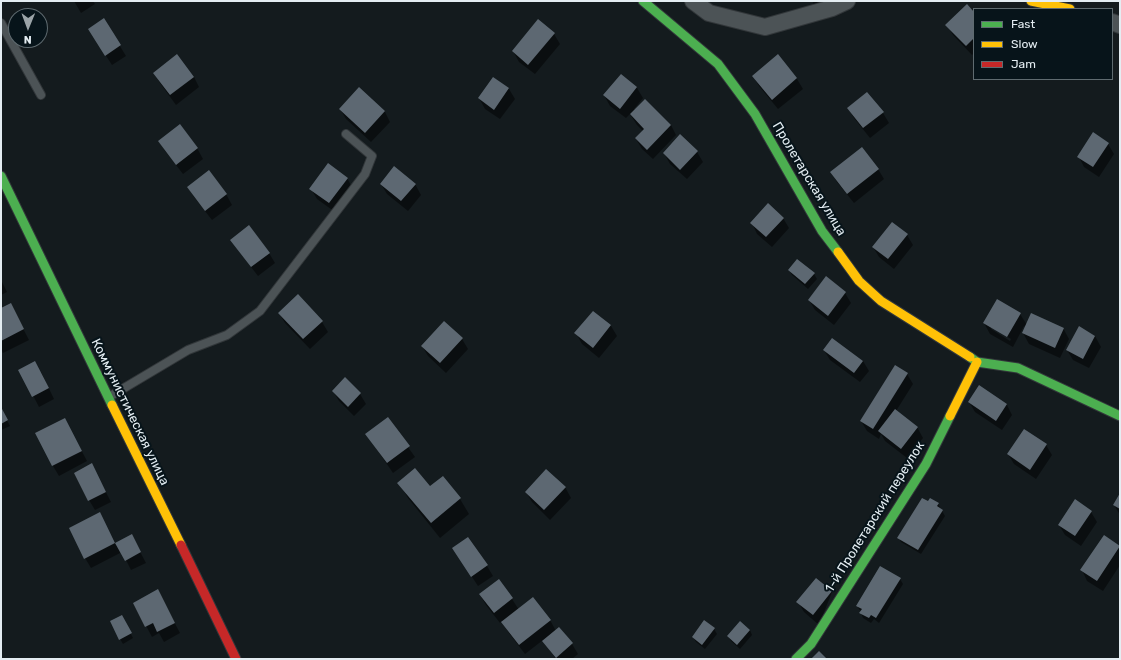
<!DOCTYPE html>
<meta charset="utf-8">
<style>
body{margin:0}
#map{position:relative;width:1121px;height:660px;overflow:hidden;background:#141b1e;font-family:Rubik,sans-serif}
canvas{display:block}
.frame{position:absolute;inset:0;border:2px solid #e4edf2;pointer-events:none}
.legend{position:absolute;left:973px;top:8px;width:140px;height:72px;box-sizing:border-box;background:#07141a;border:1px solid #5f6b70;margin:0;padding:5px 7px;list-style:none;font-size:12px;color:#e4edf2}
.legend li{display:flex;align-items:center;gap:8px;height:20px}
.legend b{width:20px;border:1px solid #5f6b70}
.north{position:absolute;left:8px;top:8px;width:40px;height:40px;box-sizing:border-box;background:#07141a;border:1px solid #5f6b70;border-radius:50%;rotate:181deg;font-size:11px;font-weight:700;line-height:16px;text-align:center;color:#e4edf2}
.north::after{content:'';display:block;margin:auto;width:14px;height:18px;background:#9ba4a8;clip-path:polygon(50% 0,100% 100%,50% 72%,0 100%)}
</style>
<div id="map">
<canvas width="1121" height="660"></canvas>
<div class="frame"></div>
<ul class="legend">
<li><b style="height:5px;background:#4caf50"></b>Fast</li>
<li><b style="height:5px;background:#ffc107"></b>Slow</li>
<li><b style="height:5px;background:#c62828"></b>Jam</li>
</ul>
<div class="north">N</div>
</div>
<script>
const ctx = document.querySelector('canvas').getContext('2d');
ctx.lineJoin = 'round';
function paint(path, color) {
  ctx.fillStyle = color;
  ctx.fill(path, 'evenodd');
}
function stroke(path, color, width, dash) {
  ctx.strokeStyle = color;
  ctx.lineWidth = width;
  ctx.lineCap = dash ? 'butt' : 'round';
  ctx.setLineDash(dash || []);
  ctx.stroke(path);
}
function label(font, color, halo, rows, align = 'center') {
  ctx.font = font + ' Rubik,sans-serif';
  ctx.lineWidth = 4;
  ctx.setLineDash([]);
  ctx.textBaseline = 'middle';
  ctx.strokeStyle = halo;
  ctx.fillStyle = color;
  for (const [text, x, y, turn = 0] of rows) {
    ctx.save();
    ctx.translate(x, y);
    ctx.rotate((+turn || 0) * Math.PI / 180);
    ctx.textAlign = isNaN(turn) ? turn : align;
    if (halo) ctx.strokeText(text, 0, 0);
    ctx.fillText(text, 0, 0);
    ctx.restore();
  }
}
paint(new Path2D(`
 M74 1H93L95 4 81 13Z
 M812 1H849L817 9Z
 M974 13V53L972 55 953 35 947 25Z
 M104 20 126 56 112 65 95 39Z
 M554 34 560 44 535 74 519 62 513 51Z
 M778 56 797 79 803 89 778 109 759 86 753 76Z
 M154 73 194 77 199 87 176 105 160 83Z
 M621 75 637 88 643 98 634 109 671 125 676 135 653 159 642 149 636 139 643 131 637 125 630 114 626 118 610 106 604 95Z
 M494 78 509 89 515 99 500 119 485 109 479 98Z
 M359 88 385 112 390 122 371 142 346 119 340 109Z
 M848 108 883 113 889 123 870 138 854 118Z
 M159 141 197 148 203 159 183 174 165 151Z
 M1108 144 1114 154 1099 177 1084 167 1079 157Z
 M697 152 703 162 687 179 670 164 664 153Z
 M878 169 884 179 854 203 837 182 831 172Z
 M347 178 353 189 335 212 317 199 311 189Z
 M381 184H415L421 195 408 211 387 194Z
 M188 187 226 194 232 205 212 220 194 197Z
 M783 218 789 228 772 247 757 234 752 223Z
 M907 235 913 245 894 269 879 257 873 247Z
 M232 240 269 253 275 263 258 276 238 250Z
 M789 270 814 274 817 279 808 289 792 275Z
 M826 278 845 293 851 303 834 325 815 310 809 300Z
 M1 280 7 292 1 295Z
 M1 309 16 315 29 340 3 353 1 349Z
 M593 312 611 326 617 336 599 358 582 344 576 333Z
 M279 313 322 322 328 332 310 349 285 323Z
 M1020 314 1027 325 1063 328 1069 339 1060 358 1029 344 1023 333 1026 327 1024 326 1013 347 990 334 984 323ZM991 327 1011 339 1010 341 991 329Z
 M1095 336 1101 347 1089 368 1073 360 1067 350Z
 M462 339 468 349 446 373 428 356 422 346Z
 M824 350 863 361 869 371 860 382 830 360Z
 M20 370 41 372 54 399 39 407Z
 M907 374 913 384 896 411 917 427 923 438 907 458 885 441 881 434 879 439 867 431 861 421Z
 M345 379 360 394 366 404 354 416 339 401 333 391Z
 M980 387 1007 405 1012 415 1002 430 975 412 969 402Z
 M1 409 10 426 1 430Z
 M388 419 415 457 393 473 367 435Z
 M70 429 87 461 59 476 53 466Z
 M1024 430 1046 445 1052 455 1036 479 1014 464 1008 454Z
 M97 475 111 502 95 510 89 500Z
 M442 477 460 499 469 514 440 538 408 498 399 483 430 488Z
 M565 487 571 498 550 520 532 502 526 492Z
 M1120 495V515L1114 505Z
 M928 502 938 504 945 516 921 554 901 542 899 538Z
 M1091 512 1097 522 1081 546 1065 535 1059 525Z
 M105 524 116 544 137 546 146 563 131 570 122 552 91 568 85 558Z
 M1119 547 1120 565 1103 591 1087 581 1082 570Z
 M453 548 487 566 493 576 478 586Z
 M900 579 903 584 879 623 874 619 871 623 863 618 861 613V612L857 606Z
 M498 581 512 599 519 610 550 620 556 631 559 628 572 644 578 654 572 659H556L543 640 525 654 509 633 502 621 500 623 486 605 480 595Z
 M832 592 819 625 804 612 798 602Z
 M163 601 180 633 164 642 159 633 152 637 134 603Z
 M124 621 133 638 123 644 120 639Z
 M714 629 717 634 705 649 696 642 693 637Z
 M750 630 752 635 740 649 731 641 728 636Z`), '#0007');
paint(new Path2D(`
 M967 4 974 12V38L966 46 945 25Z
 M104 18 121 45 105 56 88 29Z
 M538 19 555 33 528 65 512 51Z
 M177 54 194 77 170 95 153 73Z
 M778 54 797 78 772 100 752 76Z
 M621 74 637 87 620 109 603 95Z
 M493 77 509 88 494 110 478 98Z
 M359 87 385 111 365 133 339 109Z
 M867 92 884 112 863 128 847 108Z
 M645 99 671 125 647 150 635 138 644 129 630 114Z
 M180 124 198 148 176 165 158 141Z
 M1093 132 1109 143 1093 167 1077 157Z
 M680 134 698 151 680 170 663 153Z
 M862 147 879 169 847 194 830 172Z
 M328 163 348 178 329 203 309 189Z
 M394 166 416 184 401 201 380 184Z
 M209 170 227 194 205 211 187 187Z
 M768 203 784 218 766 237 750 223Z
 M892 222 908 234 888 259 872 247Z
 M249 225 270 253 251 267 230 240Z
 M797 259 815 273 805 284 788 270Z
 M826 276 846 292 828 316 808 300Z
 M298 294 323 321 303 339 278 313Z
 M997 299 1021 313 1007 337 983 323Z
 M11 303 24 329 1 341V308Z
 M593 311 611 325 593 348 574 333Z
 M1031 313 1064 328 1055 348 1022 333Z
 M444 321 463 338 440 363 421 346Z
 M1079 326 1095 336 1083 359 1066 350Z
 M832 338 863 361 854 373 823 350Z
 M35 361 49 388 32 397 18 370Z
 M895 365 908 373 873 429 860 421Z
 M345 377 361 393 348 407 332 391Z
 M979 385 1007 404 996 421 968 402Z
 M1 407 8 420 1 424Z
 M895 409 918 427 901 449 878 431Z
 M388 417 410 446 387 463 365 434Z
 M65 418 82 451 52 466 35 433Z
 M1024 429 1047 444 1030 470 1007 454Z
 M92 463 106 492 88 501 74 473Z
 M415 468 430 486 443 476 461 498 431 523 397 483Z
 M546 469 566 487 544 510 525 492Z
 M1120 493V509L1113 505Z
 M922 498 928 501 930 498 939 503 937 506 943 510 918 550 897 538Z
 M1075 499 1092 511 1075 536 1058 525Z
 M100 512 115 543 84 559 69 528Z
 M132 534 141 552 125 561 115 543Z
 M1104 535 1120 546 1097 581 1080 570Z
 M468 537 488 565 471 577 452 548Z
 M880 566 901 578 876 618 871 615 869 618 859 613 862 609 856 606Z
 M816 578 832 591 813 615 796 602Z
 M499 579 513 598 494 613 479 594Z
 M158 589 175 623 157 632 153 623 145 627 133 603Z
 M533 597 551 620 519 645 501 622Z
 M122 615 132 633 119 640 110 621Z
 M704 620 715 628 702 645 692 637Z
 M740 621 750 630 737 645 727 636Z
 M559 627 573 643 556 658 542 641Z
 M819 651 827 659H811Z`), '#5d6872');
const lane = new Path2D(`
 M1 23 41 95
 M109 397 188 350 227 335 260 311 365 174 372 156 346 134`);
const street = new Path2D(`
 M693 1 709 13 765 27 832 8 847 1
 M1112 22 1120 25`);
const fast = new Path2D(`
 M643 1 718 64 755 114 822 231 838 252
 M1 176 112 405
 M970 357 977 362 1018 368 1120 416
 M796 659 811 644 926 464 950 416`);
const slow = new Path2D(`
 M1031 1 1070 9
 M838 252 859 281 881 301 970 357
 M112 405 181 545
 M950 416 977 362`);
const jam = new Path2D(`
 M181 545 236 659`);
stroke(lane, '#32373a', 10);
stroke(street, '#32373a', 18);
stroke(fast, '#32373a', 11);
stroke(slow, '#32373a', 11);
stroke(jam, '#32373a', 11);
stroke(lane, '#4c5356', 8);
stroke(street, '#4c5356', 16);
stroke(fast, '#4caf50', 9);
stroke(slow, '#ffc107', 9);
stroke(jam, '#c62828', 9);
label('13px', '#e4edf2', '#07141a', [
 ["Пролетарская улица",809,179,59],
 ["Коммунистическая улица",130,412,64],
 ["1-й Пролетарский переулок",875,517,-58]
]);
</script>
